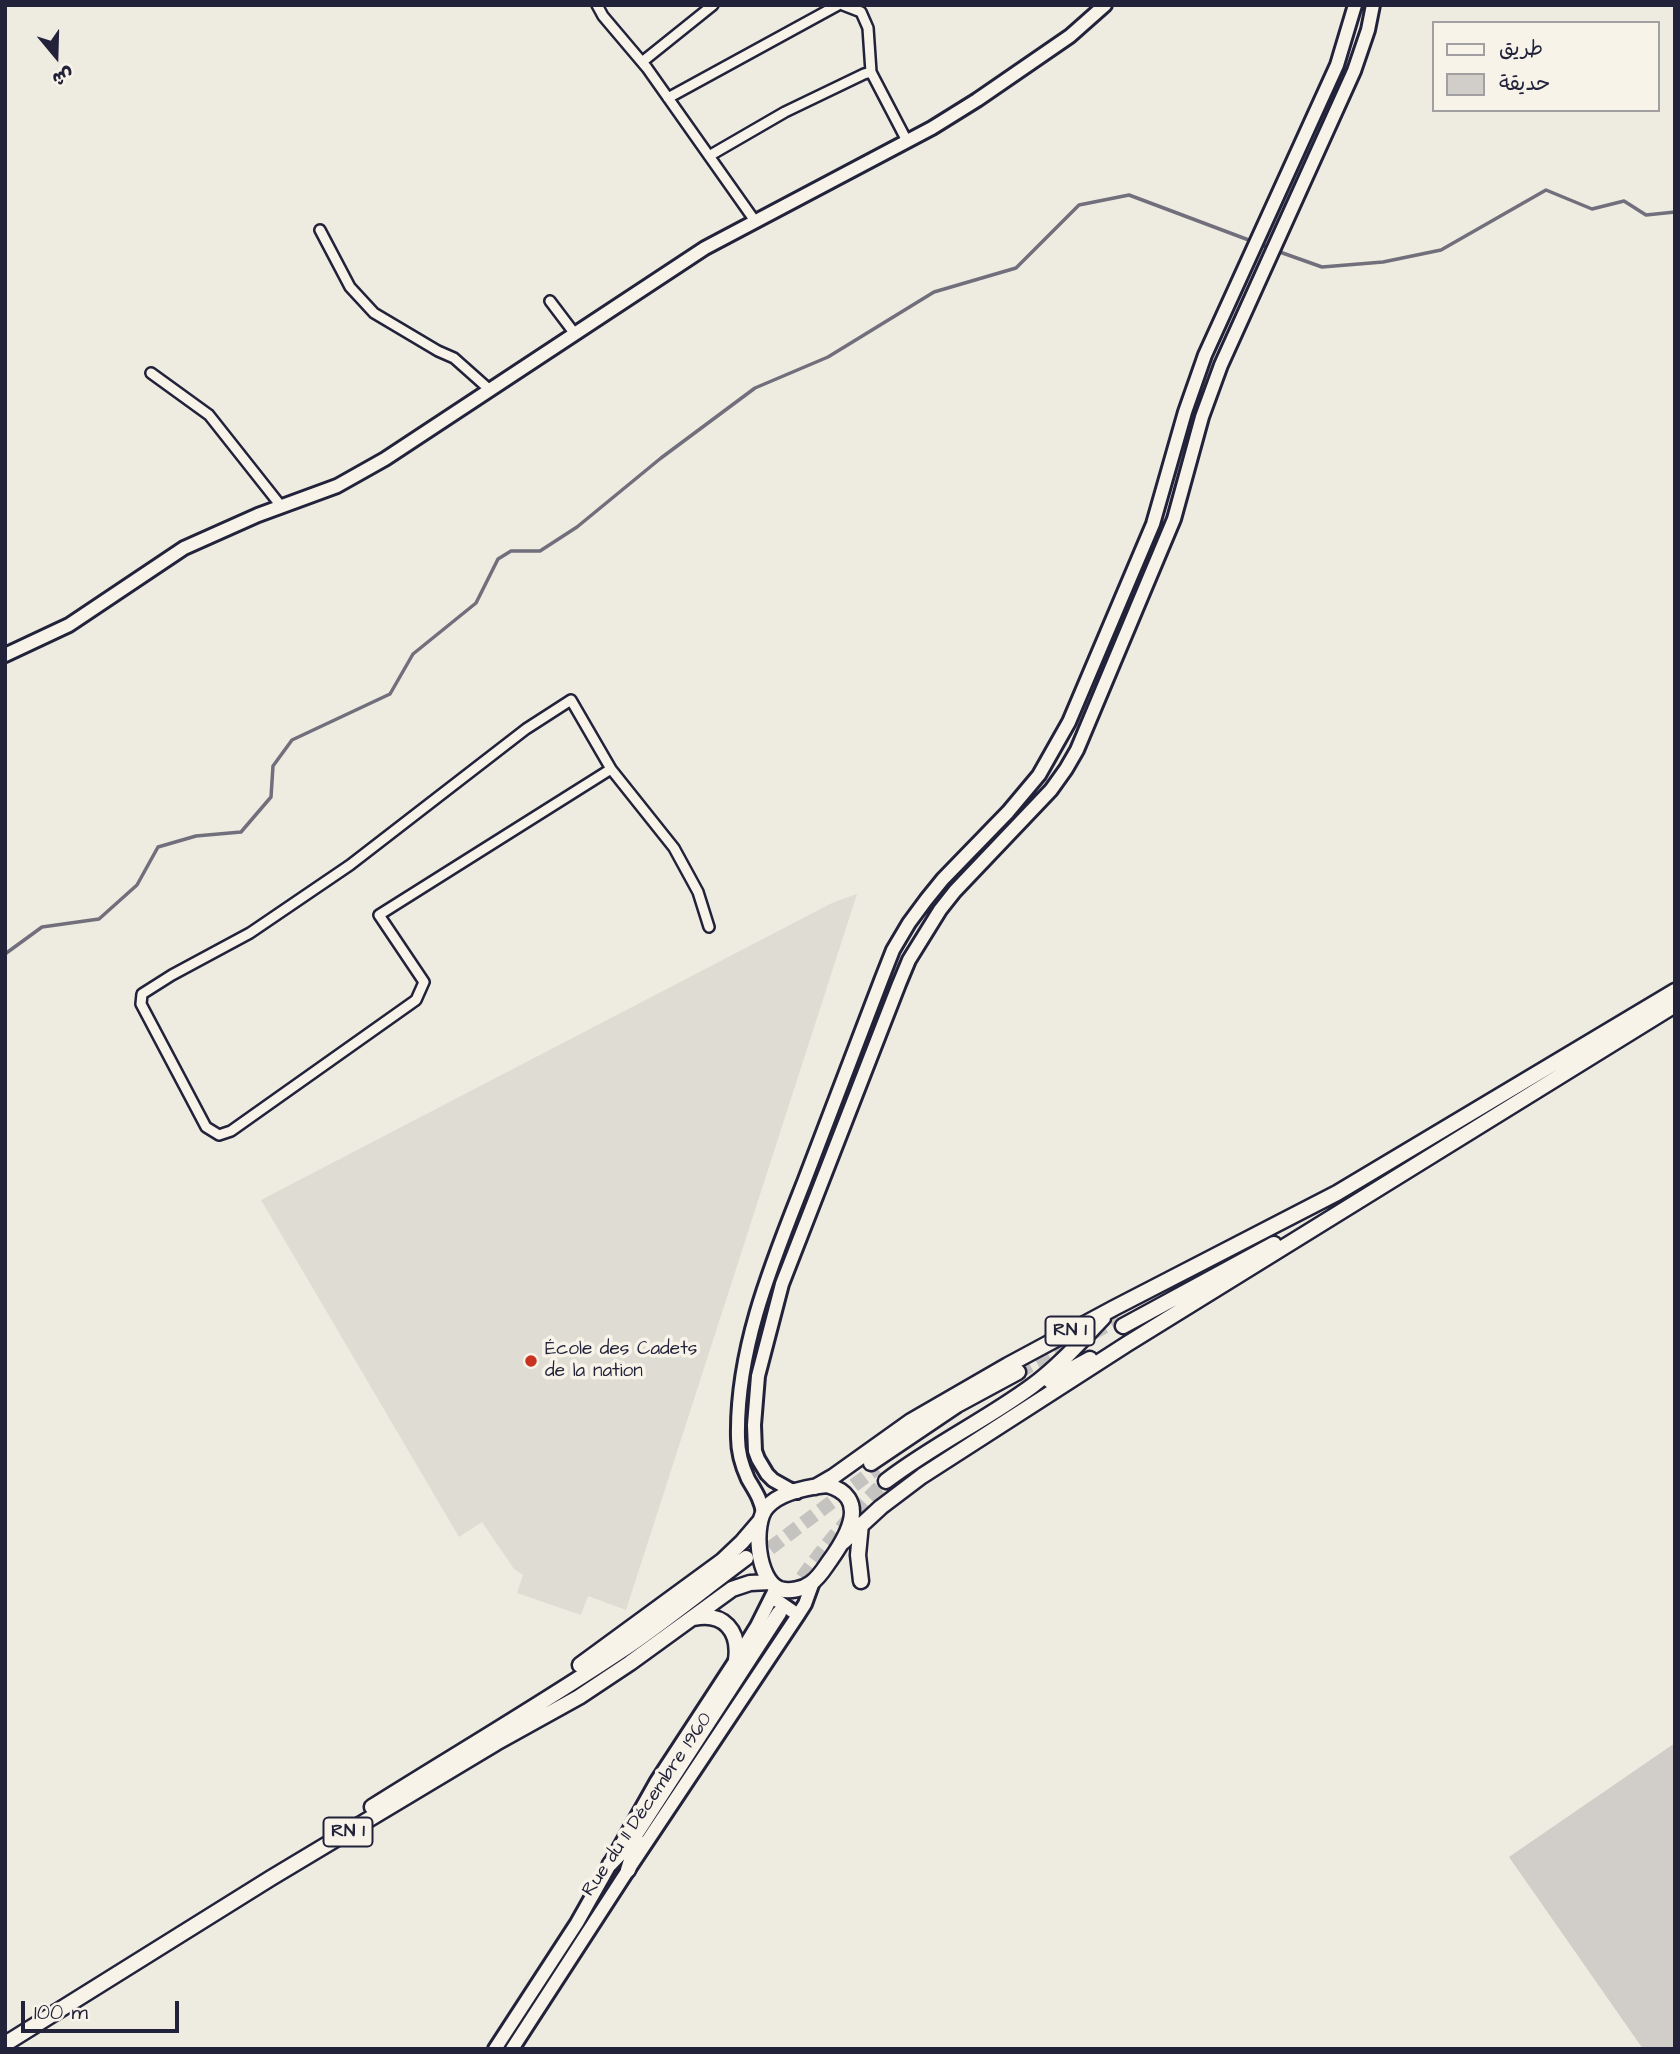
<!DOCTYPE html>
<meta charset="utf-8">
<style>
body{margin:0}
#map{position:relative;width:1680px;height:2054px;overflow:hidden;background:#eeebe1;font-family:"Architects Daughter","Playpen Sans Arabic",sans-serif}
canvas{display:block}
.frame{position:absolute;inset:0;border:7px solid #22223b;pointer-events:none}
.legend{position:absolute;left:1432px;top:21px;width:228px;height:91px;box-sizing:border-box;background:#f7f3e8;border:2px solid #a29fa3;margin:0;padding:9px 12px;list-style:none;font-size:21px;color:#22223b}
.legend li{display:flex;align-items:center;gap:14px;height:35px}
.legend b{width:35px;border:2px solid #a29fa3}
.north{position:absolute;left:21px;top:21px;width:70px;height:70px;-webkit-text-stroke:5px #f7f3e8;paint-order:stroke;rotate:161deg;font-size:19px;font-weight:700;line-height:28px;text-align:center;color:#22223b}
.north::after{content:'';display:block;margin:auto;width:24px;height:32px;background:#22223b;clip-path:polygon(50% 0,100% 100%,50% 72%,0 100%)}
.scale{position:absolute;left:21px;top:2001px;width:158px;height:32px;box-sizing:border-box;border:4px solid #22223b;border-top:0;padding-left:9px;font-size:21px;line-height:24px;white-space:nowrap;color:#22223b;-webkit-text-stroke:5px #f7f3e8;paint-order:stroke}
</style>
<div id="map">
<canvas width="1680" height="2054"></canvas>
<div class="frame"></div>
<ul class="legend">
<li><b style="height:9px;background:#f7f3e8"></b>طريق</li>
<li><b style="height:19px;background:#d1cdc9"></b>حديقة</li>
</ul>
<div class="north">ش</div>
<div class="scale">100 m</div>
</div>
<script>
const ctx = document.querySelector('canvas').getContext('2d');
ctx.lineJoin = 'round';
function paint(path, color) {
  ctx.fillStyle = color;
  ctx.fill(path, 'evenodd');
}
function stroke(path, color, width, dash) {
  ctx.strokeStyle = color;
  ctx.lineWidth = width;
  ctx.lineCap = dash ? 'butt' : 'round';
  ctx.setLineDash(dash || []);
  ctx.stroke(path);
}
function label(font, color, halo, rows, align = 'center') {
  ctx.font = font + ' "Architects Daughter",sans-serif';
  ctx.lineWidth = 7;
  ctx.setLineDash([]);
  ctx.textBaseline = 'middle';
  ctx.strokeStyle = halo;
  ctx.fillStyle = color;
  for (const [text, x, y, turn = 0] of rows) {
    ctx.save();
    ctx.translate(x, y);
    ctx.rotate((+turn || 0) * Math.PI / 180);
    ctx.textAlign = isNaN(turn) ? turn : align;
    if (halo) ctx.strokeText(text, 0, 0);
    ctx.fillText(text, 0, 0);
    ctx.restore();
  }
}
paint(new Path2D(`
 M857 894 626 1610 588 1596 581 1615 517 1593 523 1575 514 1569 482 1522 459 1537 261 1200 834 902Z`), '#dfdcd4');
paint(new Path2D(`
 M1675 1743V2049H1643L1509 1857Z`), '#d1cdc9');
stroke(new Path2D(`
 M1277 251 1322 267 1383 262 1441 250 1546 190 1592 209 1624 201 1646 215 1675 212
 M5 954 42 927 99 919 137 885 158 847 196 836 241 832 271 797 273 766 292 740 390 694 413 654 476 603 498 559 511 551H540L577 527 661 458 755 388 828 357 934 292 1016 268 1079 205 1129 195 1270 248`), '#716f7b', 3.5);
stroke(new Path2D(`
 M1018 1372 1119 1319
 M753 1561 877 1468
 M779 1613C809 1564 844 1521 886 1481`), '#c5c3c0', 14, [14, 7]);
const street = new Path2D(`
 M597 5 603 16 647 68 755 221
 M843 5 861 12 868 28 871 72 907 141
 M642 62 713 5
 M668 98 838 5
 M709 156 785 112 864 74 871 72
 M320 230 350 287 374 313 438 351 454 358 490 390
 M550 301 575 334
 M151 373 209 415 281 506
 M611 769 379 915 424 982 416 1000 231 1131 219 1135 206 1127 141 1004 142 994 172 975 250 933 350 865 526 729 571 700 611 769 674 848 698 892 709 927`);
const secondary = new Path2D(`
 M5 655 69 625 184 548 258 515 337 486 385 459 705 248 932 128 977 100 1070 36 1105 5
 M797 1492 789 1489 773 1480 767 1474 758 1459 755 1451 754 1425 758 1376 782 1284 899 984 909 960 940 910 955 891 1051 790 1066 769 1077 750 1174 519 1202 417 1221 365 1354 71 1368 30 1373 5
 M763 1513C761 1499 755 1491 748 1479 742 1466 738 1453 738 1438 736 1349 772 1263 804 1182 830 1114 856 1046 882 978L893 950 909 923 926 900 943 879 1008 812 1039 775 1069 722 1153 524 1185 412 1205 355 1337 65 1355 5
 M772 1597 798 1615
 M495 2049 577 1923 657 1781 736 1660 757 1626 776 1588
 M512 2049 628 1870 798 1615 805 1604 813 1582`);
const primary = new Path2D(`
 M1123 1326 1274 1244
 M1050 1381 1090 1359
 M871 1463 957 1405 1018 1372
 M886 1481C933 1445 986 1420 1032 1386 1059 1366 1080 1342 1103 1318
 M827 1485C870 1497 848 1535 831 1559 825 1567 820 1577 811 1583 803 1589 790 1592 780 1589 757 1581 752 1523 767 1507 780 1492 809 1487 827 1485Z
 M815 1487 834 1476 911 1421 1008 1365 1114 1308 1337 1193 1675 991
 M843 1542 881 1507 922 1476 1127 1344 1675 1005
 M861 1581 858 1555 861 1524
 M694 1618C724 1612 740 1631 736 1660
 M580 1665 722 1561 742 1542 760 1521
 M372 1807C458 1753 545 1702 630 1645 669 1618 707 1587 746 1558
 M610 1864 630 1843 779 1613
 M628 1870 637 1841
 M5 2044 271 1878 496 1743 579 1697 630 1663 732 1589 750 1583 770 1582`);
stroke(street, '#22223b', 14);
stroke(secondary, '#22223b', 18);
stroke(primary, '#22223b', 19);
stroke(street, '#f7f3e8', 9);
stroke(secondary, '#f7f3e8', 12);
stroke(primary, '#f7f3e8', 14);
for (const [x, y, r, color] of [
 [531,1361,7,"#c8321e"]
]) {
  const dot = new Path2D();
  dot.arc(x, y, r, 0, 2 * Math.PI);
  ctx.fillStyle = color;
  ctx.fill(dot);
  stroke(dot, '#f7f3e8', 2.5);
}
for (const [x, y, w] of [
 [1070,1331,49],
 [348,1832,49]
]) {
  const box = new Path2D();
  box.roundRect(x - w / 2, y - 14.5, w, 29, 5);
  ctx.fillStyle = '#f7f3e8';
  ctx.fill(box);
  stroke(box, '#22223b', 2);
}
label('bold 18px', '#22223b', null, [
 ["RN 1",1070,1331],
 ["RN 1",348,1832]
]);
label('19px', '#22223b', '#f7f3e8', [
 ["École des Cadets",545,1350],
 ["de la nation",545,1372]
], 'left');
label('19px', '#22223b', '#f7f3e8', [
 ["Rue du 11 Décembre 1960",648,1805,-56]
]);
</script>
